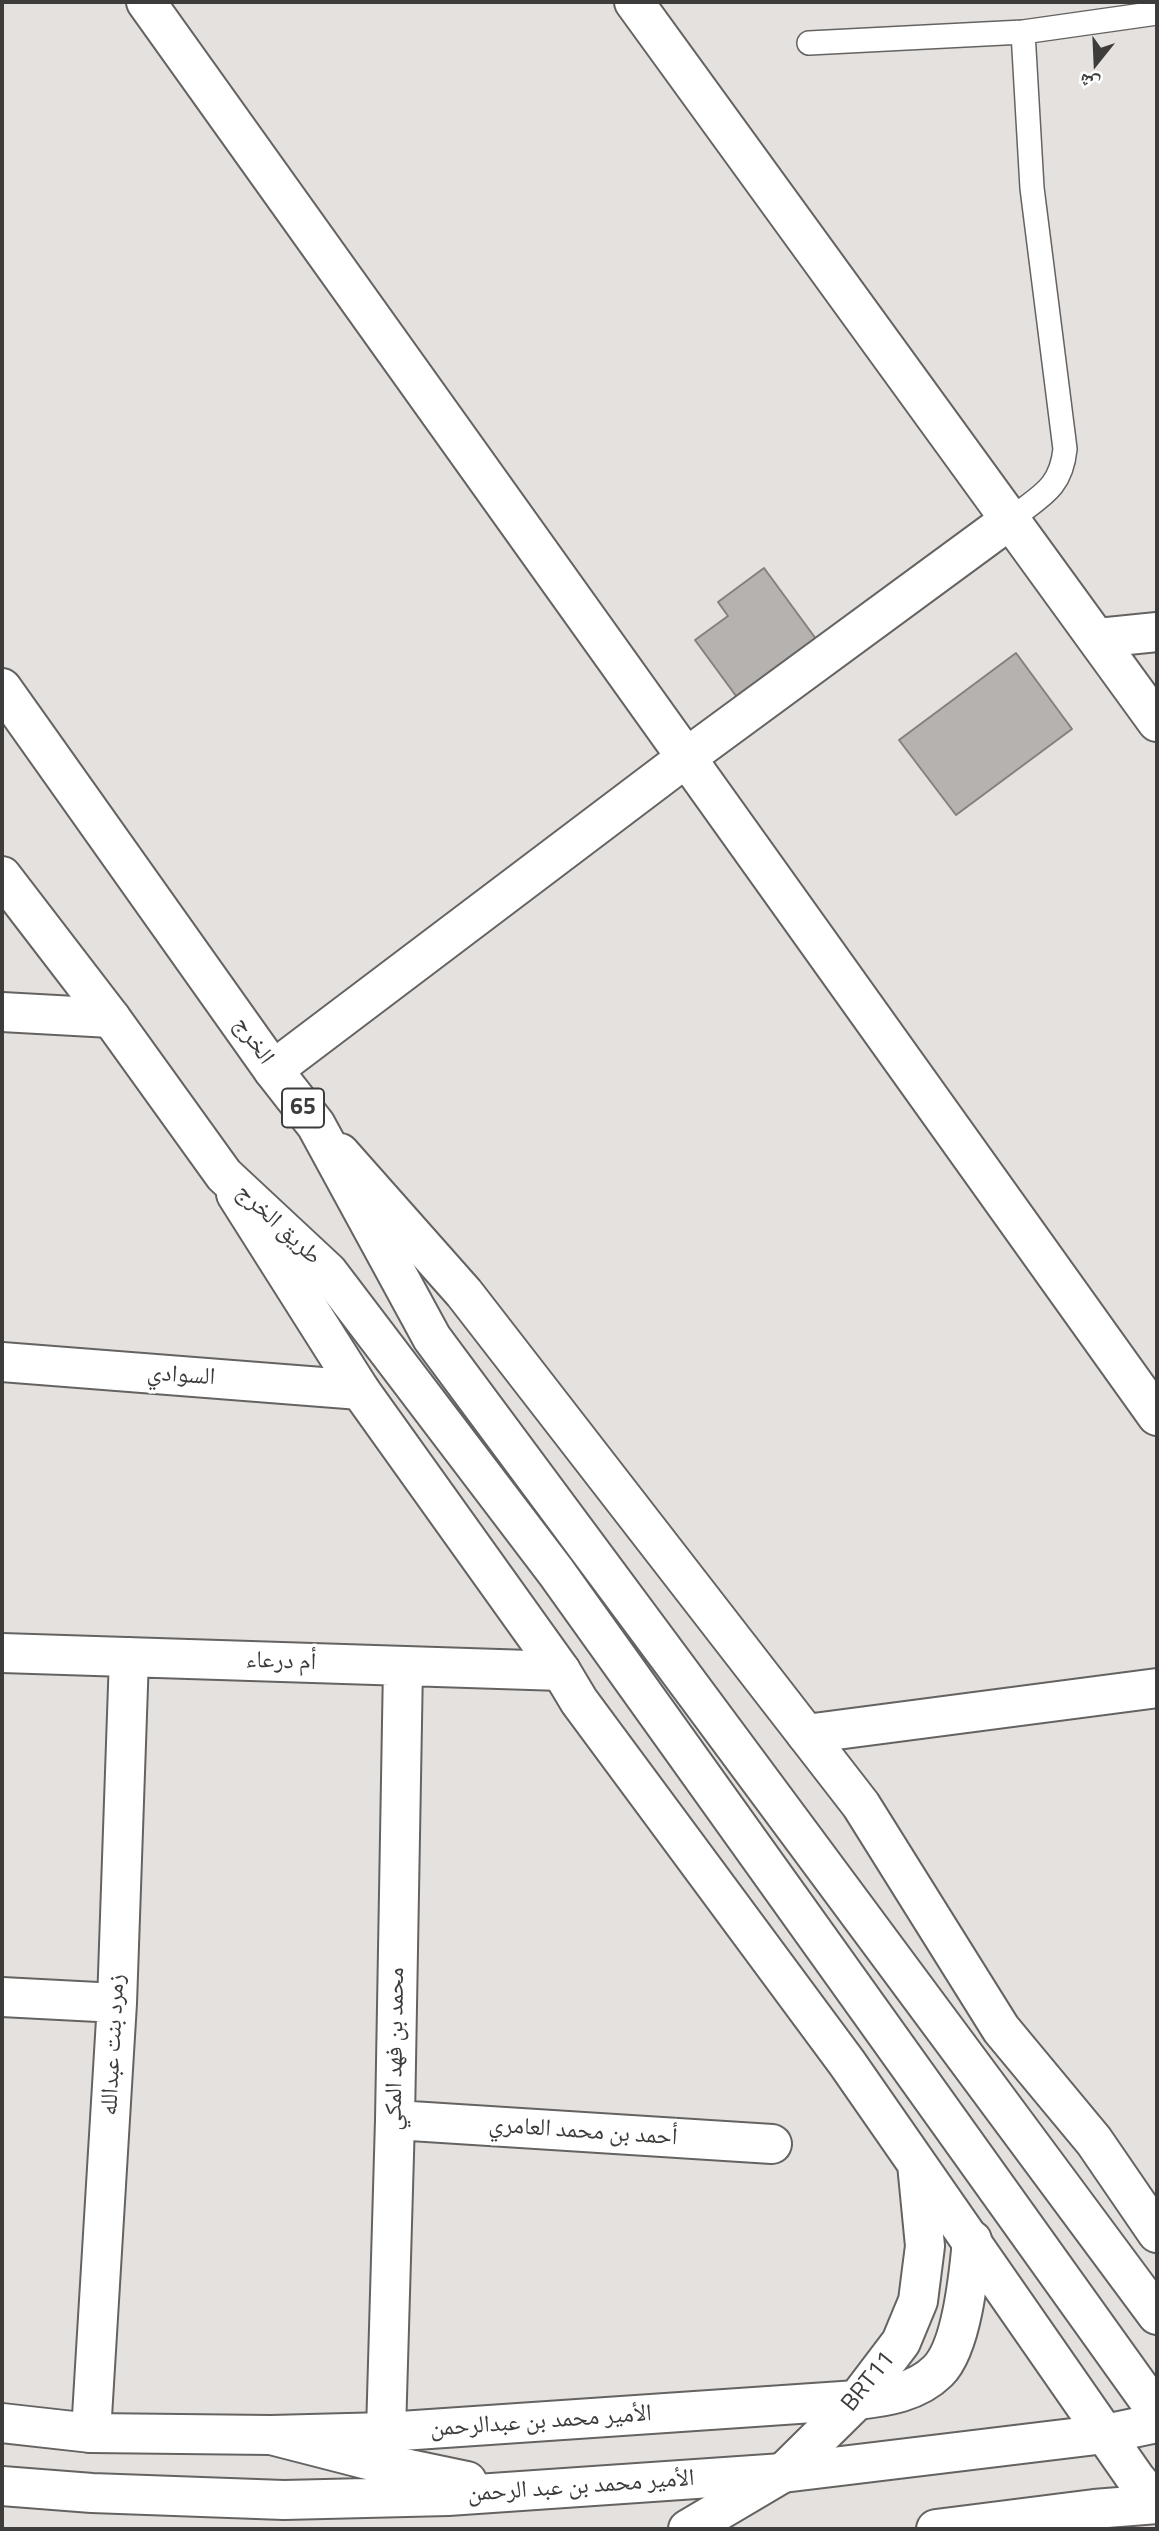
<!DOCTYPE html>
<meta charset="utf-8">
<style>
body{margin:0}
#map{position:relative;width:1159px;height:2531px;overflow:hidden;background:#e4e1df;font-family:"Titillium Web","Noto Naskh Arabic",sans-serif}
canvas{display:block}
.frame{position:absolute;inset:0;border:4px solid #3d3c3a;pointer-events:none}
.north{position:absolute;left:1061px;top:28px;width:70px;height:70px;-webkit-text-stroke:5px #fff;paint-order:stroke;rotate:198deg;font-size:19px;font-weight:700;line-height:28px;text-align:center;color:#3d3c3a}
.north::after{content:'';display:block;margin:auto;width:24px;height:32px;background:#3d3c3a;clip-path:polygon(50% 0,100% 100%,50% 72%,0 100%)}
</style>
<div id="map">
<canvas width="1159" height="2531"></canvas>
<div class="frame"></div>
<div class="north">ش</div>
</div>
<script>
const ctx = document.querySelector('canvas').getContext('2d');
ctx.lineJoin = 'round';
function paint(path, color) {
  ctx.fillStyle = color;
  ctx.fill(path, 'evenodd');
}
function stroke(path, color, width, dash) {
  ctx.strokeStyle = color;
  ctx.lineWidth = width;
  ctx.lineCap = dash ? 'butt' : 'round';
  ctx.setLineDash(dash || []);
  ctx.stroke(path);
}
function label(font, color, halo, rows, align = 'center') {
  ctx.font = font + ' "Titillium Web","Noto Naskh Arabic",sans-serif';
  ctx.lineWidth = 7;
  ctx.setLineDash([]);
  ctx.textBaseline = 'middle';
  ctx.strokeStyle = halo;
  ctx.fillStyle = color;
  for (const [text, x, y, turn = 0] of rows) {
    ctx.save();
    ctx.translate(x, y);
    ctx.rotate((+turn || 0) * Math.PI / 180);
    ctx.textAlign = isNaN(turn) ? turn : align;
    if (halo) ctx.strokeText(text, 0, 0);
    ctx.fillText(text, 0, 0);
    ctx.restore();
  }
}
const building = new Path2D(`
 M764 568 819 643 739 700 695 640 728 616 718 602Z
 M1016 653 1072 729 956 815 899 740Z`);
paint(building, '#b5b2af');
stroke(building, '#83817e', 2);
const service = new Path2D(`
 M809 43 1023 32
 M1011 519C1040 496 1061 489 1065 449L1032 188 1023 32 1157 13`);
const minor = new Path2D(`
 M146 2 1157 1416
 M634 2 1157 722
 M1098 638 1157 632
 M2 1012 111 1018
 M273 1070 687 757 1011 519
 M2 1362 360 1390
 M2 1653 561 1671
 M806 1734 1157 1688
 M2 1997 117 2003
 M395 2120 772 2144
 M386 2432 395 2120 403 1666
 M91 2433 117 2003 129 1657`);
const tertiary = new Path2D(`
 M2 2423 91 2433 271 2435 386 2432 857 2400C886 2397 917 2392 938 2371 962 2347 969 2274 972 2240`);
const secondary = new Path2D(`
 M340 1153 464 1293 861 1805 1001 2029 1094 2141 1157 2233
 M236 1194 360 1390 561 1671 579 1701 847 2063 1136 2479 1157 2504
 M688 2529 783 2473 857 2400 901 2342 918 2301 925 2246 917 2164
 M936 2529 1094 2509 1157 2504`);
const primary = new Path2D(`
 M271 2435 376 2462 467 2481
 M2 2486 92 2493 284 2500 448 2496 783 2473 1105 2434 1157 2423`);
const trunk = new Path2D(`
 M2 688 273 1070 316 1125 432 1338 1157 2315
 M2 876 111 1018 224 1175 328 1272 556 1572 1157 2412`);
stroke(service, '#656361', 26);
stroke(minor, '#656361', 42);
stroke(tertiary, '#656361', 42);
stroke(secondary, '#656361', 42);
stroke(primary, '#656361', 42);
stroke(trunk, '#656361', 42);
stroke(service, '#fff', 23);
stroke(minor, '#fff', 38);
stroke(tertiary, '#fff', 38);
stroke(secondary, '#fff', 38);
stroke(primary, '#fff', 38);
stroke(trunk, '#fff', 38);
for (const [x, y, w] of [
 [303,1108,42]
]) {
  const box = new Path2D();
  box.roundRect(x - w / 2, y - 19.5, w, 39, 5);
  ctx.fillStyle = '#fff';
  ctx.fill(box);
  stroke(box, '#3d3c3a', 2);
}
label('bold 23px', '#3d3c3a', null, [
 ["65",303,1108]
]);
label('24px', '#3d3c3a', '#fff', [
 ["الخرج",253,1041,55],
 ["طريق الخرج",278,1225,43],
 ["السوادي",181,1376,4],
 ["أم درعاء",281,1662,2],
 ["زمرد بنت عبدالله",114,2045,-87],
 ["محمد بن فهد المكي",396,2049,-89],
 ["أحمد بن محمد العامري",583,2132,4],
 ["BRT11",869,2382,-51],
 ["الأمير محمد بن عبدالرحمن",541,2422,-4],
 ["الأمير محمد بن عبد الرحمن",581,2487,-4]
]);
</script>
